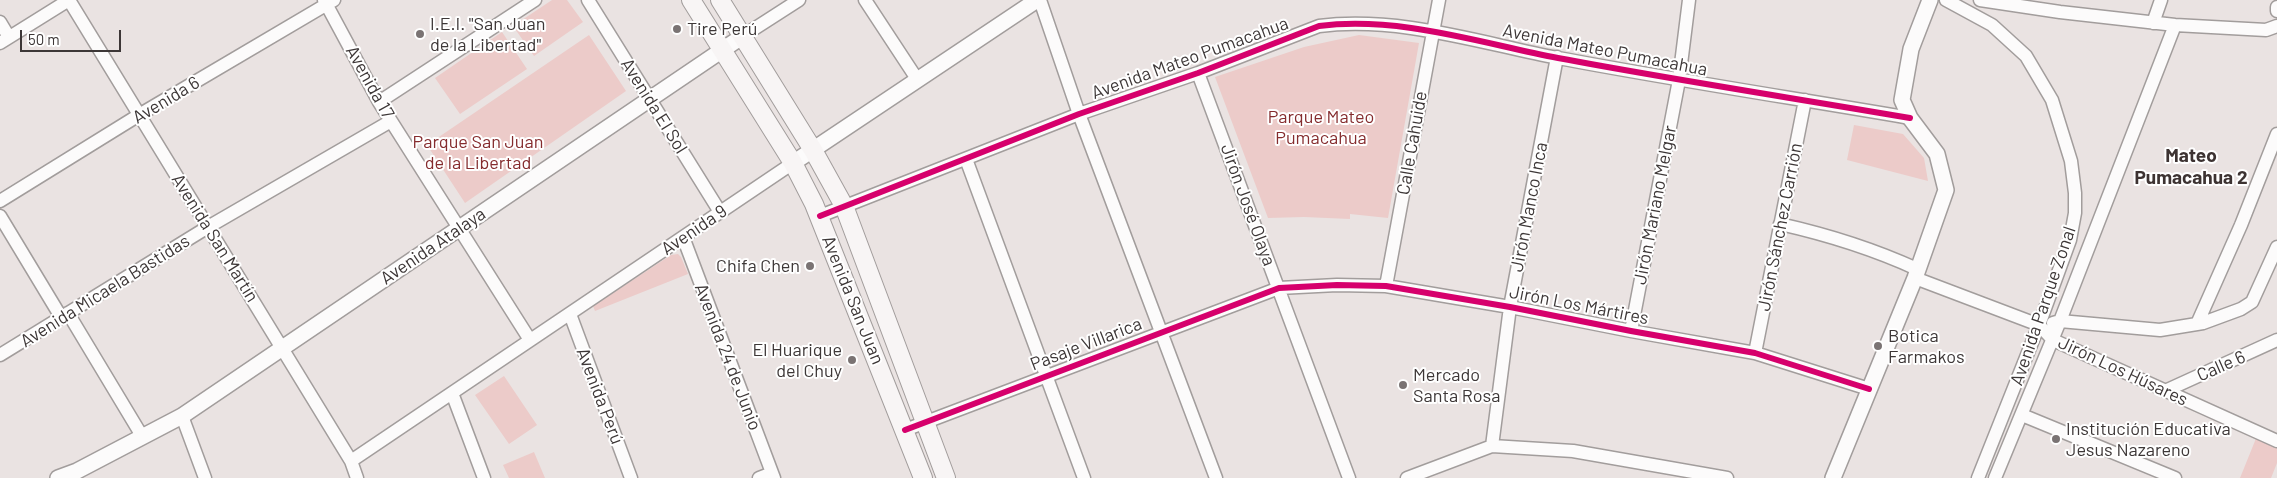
<!DOCTYPE html>
<meta charset="utf-8">
<style>
body{margin:0}
#map{position:relative;width:2277px;height:478px;overflow:hidden;background:#eae3e2;font-family:Barlow,sans-serif}
canvas{display:block}
.scale{position:absolute;left:20px;top:30px;width:101px;height:22px;box-sizing:border-box;border:2px solid #3d3737;border-top:0;padding-left:6px;font-size:15px;line-height:18px;white-space:nowrap;color:#3d3737;-webkit-text-stroke:4px #fff;paint-order:stroke}
</style>
<div id="map">
<canvas width="2277" height="478"></canvas>
<div class="scale">50 m</div>
</div>
<script>
const ctx = document.querySelector('canvas').getContext('2d');
ctx.lineJoin = 'round';
function paint(path, color) {
  ctx.fillStyle = color;
  ctx.fill(path, 'evenodd');
}
function stroke(path, color, width, dash) {
  ctx.strokeStyle = color;
  ctx.lineWidth = width;
  ctx.lineCap = dash ? 'butt' : 'round';
  ctx.setLineDash(dash || []);
  ctx.stroke(path);
}
function label(font, color, halo, rows, align = 'center') {
  ctx.font = font + ' Barlow,sans-serif';
  ctx.lineWidth = 4;
  ctx.setLineDash([]);
  ctx.textBaseline = 'middle';
  ctx.strokeStyle = halo;
  ctx.fillStyle = color;
  for (const [text, x, y, turn = 0] of rows) {
    ctx.save();
    ctx.translate(x, y);
    ctx.rotate((+turn || 0) * Math.PI / 180);
    ctx.textAlign = isNaN(turn) ? turn : align;
    if (halo) ctx.strokeText(text, 0, 0);
    ctx.fillText(text, 0, 0);
    ctx.restore();
  }
}
paint(new Path2D(`
 M552 0H567L583 22 534 56 513 26Z
 M502 32 527 69 460 114 435 78Z
 M589 35 626 91 465 203 427 145Z
 M1359 35 1419 43 1388 218 1350 214V219L1304 217 1268 218 1215 77 1304 47Z
 M1854 125 1903 134 1924 158 1928 181 1847 160Z
 M678 254 681 257 688 274 595 311 593 306 671 255Z
 M504 376 537 425 509 444 475 395Z
 M2257 436 2277 444V463L2271 478H2240Z
 M534 452 545 478H509L503 465Z`), '#eccbc9');
const minor = new Path2D(`
 M69 0 351 461 357 478
 M324 0 379 102 530 340
 M588 0 720 212
 M865 0 917 79
 M1040 0 1079 114 1216 478
 M1946 0 1992 25 2026 56 2052 100 2071 161 2075 193V213L2070 240 2039 325 1978 478
 M1980 0 2060 12 2175 25 2266 30 2277 26
 M2277 7V11
 M0 22 9 37
 M2153 23 2161 0
 M743 36 799 0
 M0 43 69 0
 M1198 73 1349 478
 M379 102 535 0
 M966 159 1084 478
 M0 201 139 115 334 0
 M0 216 61 317
 M820 216 1079 114 1198 73 1319 26C1400 16 1480 43 1558 58 1675 80 1793 98 1910 118
 M1780 224C1829 235 1871 248 1917 269
 M683 237 774 478
 M1915 278 2039 325 2053 340 2277 441
 M1386 286 1439 0
 M68 313 142 436
 M570 314 631 478
 M2053 323 2060 321 2160 330 2203 323 2241 309 2252 302 2277 247
 M2197 324 2241 225 2277 134
 M1631 331 1679 80 1689 0
 M1755 353 1805 100
 M0 355 208 227 391 121
 M2165 391 2277 340
 M452 393 484 478
 M2022 415 2175 478
 M182 416 205 478
 M905 430 1279 288 1337 285 1386 286 1510 307 1631 331 1755 353 1869 389
 M1492 446 1510 307 1557 57
 M351 461 793 163
 M759 478 772 473
 M1407 478 1492 446 1573 451 1727 478
 M1995 478 2060 321 2175 25`);
const tertiary = new Path2D(`
 M793 163 1037 0
 M58 478 77 471 182 416 743 36
 M1833 478 1915 278 1946 190 1937 154 1910 118 1902 100 1911 49 1930 0`);
const secondary = new Path2D(`
 M691 0 793 163 814 204 923 478
 M720 0 813 150 844 206 946 478`);
stroke(minor, '#a29d9c', 15);
stroke(tertiary, '#a29d9c', 18);
stroke(secondary, '#a29d9c', 20);
stroke(minor, '#fcfbfb', 12);
stroke(tertiary, '#fcfbfb', 15);
stroke(secondary, '#f8f5f5', 18);
stroke(new Path2D(`
 M820 216 1079 114 1198 73 1319 26C1400 16 1480 43 1558 58 1675 80 1793 98 1910 118
 M905 430 1279 288 1337 285 1386 286 1510 307 1631 331 1755 353 1869 389`), '#d6006c', 6);
for (const [x, y, r, color] of [
 [677,29,5,"#7a7373"],
 [420,34,5,"#7a7373"],
 [810,266,5,"#7a7373"],
 [1878,346,5,"#7a7373"],
 [852,360,5,"#7a7373"],
 [1403,385,5,"#7a7373"],
 [2056,439,5,"#7a7373"]
]) {
  const dot = new Path2D();
  dot.arc(x, y, r, 0, 2 * Math.PI);
  ctx.fillStyle = color;
  ctx.fill(dot);
  stroke(dot, '#fff', 2);
}
label('18px', '#3d3737', '#fff', [
 ["I.E.I. \"San Juan",430,24],
 ["de la Libertad\"",430,45],
 ["Tire Perú",687,29],
 ["Chifa Chen",800,266,"right"],
 ["Botica",1888,336],
 ["Farmakos",1888,357],
 ["El Huarique",842,350,"right"],
 ["del Chuy",842,371,"right"],
 ["Mercado",1413,375],
 ["Santa Rosa",1413,396],
 ["Institución Educativa",2066,429],
 ["Jesus Nazareno",2066,450]
], 'left');
label('18px', '#3d3737', '#fff', [
 ["Avenida Mateo Pumacahua",1605,50,11],
 ["Avenida Mateo Pumacahua",1190,58,-20],
 ["Avenida 17",370,82,61],
 ["Avenida 6",166,100,-31],
 ["Avenida El Sol",654,106,58],
 ["Calle Cahuide",1412,143,-80],
 ["Jirón José Olaya",1248,205,70],
 ["Jirón Mariano Melgar",1655,205,-79],
 ["Jirón Manco Inca",1529,207,-79],
 ["Jirón Sánchez Carrión",1780,227,-79],
 ["Avenida 9",694,230,-34],
 ["Avenida San Martín",215,238,58],
 ["Avenida Atalaya",433,246,-34],
 ["Avenida Micaela Bastidas",105,291,-32],
 ["Avenida San Juan",853,300,68],
 ["Jirón Los Mártires",1579,305,11],
 ["Avenida Parque Zonal",2043,306,-71],
 ["Pasaje Villarica",1086,344,-21],
 ["Avenida 24 de Junio",728,357,69],
 ["Calle 6",2221,366,-24],
 ["Jirón Los Húsares",2123,371,25],
 ["Avenida Perú",600,396,69]
]);
label('18px', '#852c2e', '#fff', [
 ["Parque Mateo",1321,117],
 ["Pumacahua",1321,138],
 ["Parque San Juan",478,142],
 ["de la Libertad",478,163]
]);
label('bold 19px', '#3d3332', '#fff', [
 ["Mateo",2191,156],
 ["Pumacahua 2",2191,178]
]);
</script>
